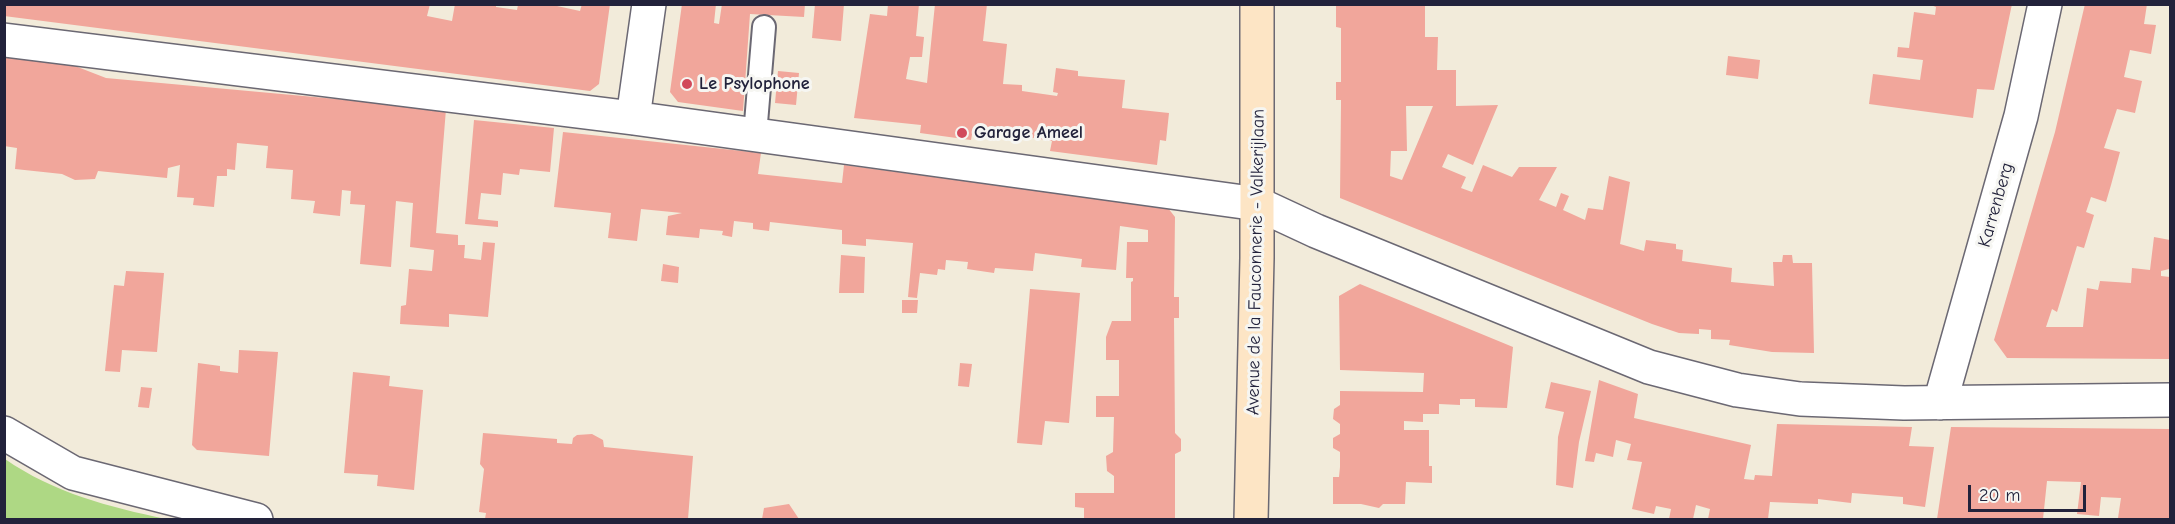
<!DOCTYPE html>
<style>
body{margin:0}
#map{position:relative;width:2175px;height:524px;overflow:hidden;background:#f2ebda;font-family:"Comic Neue",sans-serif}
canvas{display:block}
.frame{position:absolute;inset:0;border:6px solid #22223b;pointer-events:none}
.scale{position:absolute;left:1968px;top:485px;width:118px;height:27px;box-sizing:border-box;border:3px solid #22223b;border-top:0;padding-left:8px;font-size:18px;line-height:21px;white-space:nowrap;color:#22223b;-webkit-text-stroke:4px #f6f6f2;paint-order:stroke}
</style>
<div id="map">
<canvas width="2175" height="524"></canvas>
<div class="frame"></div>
<div class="scale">20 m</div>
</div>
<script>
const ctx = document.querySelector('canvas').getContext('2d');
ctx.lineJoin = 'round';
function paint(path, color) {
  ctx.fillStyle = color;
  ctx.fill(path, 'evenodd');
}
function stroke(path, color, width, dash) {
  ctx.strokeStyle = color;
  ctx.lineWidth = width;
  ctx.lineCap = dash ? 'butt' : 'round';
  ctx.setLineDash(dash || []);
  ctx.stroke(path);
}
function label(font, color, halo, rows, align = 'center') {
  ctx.font = font + ' "Comic Neue",sans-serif';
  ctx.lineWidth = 6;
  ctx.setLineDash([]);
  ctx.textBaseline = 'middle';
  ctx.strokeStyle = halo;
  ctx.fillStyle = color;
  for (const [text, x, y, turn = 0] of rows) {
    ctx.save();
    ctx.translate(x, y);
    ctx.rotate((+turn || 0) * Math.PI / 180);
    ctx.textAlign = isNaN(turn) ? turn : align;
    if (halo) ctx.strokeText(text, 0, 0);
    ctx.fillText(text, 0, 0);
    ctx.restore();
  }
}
paint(new Path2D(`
 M5 459C54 493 109 507 166 519H5Z`), '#aed884');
paint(new Path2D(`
 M4 4H430L427 16 452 21 455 4H496V7L517 10 518 5H558L557 6 580 11 582 4H610L599 84 590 91 4 16Z
 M682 4H716L714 23 719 24 722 4H805L804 17 750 14 743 111 678 102 670 92Z
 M815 4H844L841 41 812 38Z
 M888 4H919L916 36 924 37 922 57H910L906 79 927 83 935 4H987L983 41 1007 44 1003 84 1022 85V91L1057 96 1058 93 1053 92 1056 68 1078 71V76L1125 80 1122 108 1169 113 1166 141 1160 140 1157 165 1050 151 1052 141 1016 135 973 129 971 140 920 133 921 125 854 118 870 14 887 16Z
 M1425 4V37H1438L1437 70H1456V106L1498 105 1473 165 1448 154 1442 167 1466 177 1461 188 1472 192 1483 165 1512 177 1519 167H1557L1539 200 1556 207 1561 193 1569 196 1563 210 1585 220 1588 208 1603 210 1609 176 1630 182 1620 244 1644 251 1646 240 1676 244V249L1683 250 1682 261 1732 268 1731 282 1774 286 1773 262H1782L1783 255H1792L1793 263H1812L1814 353 1772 352 1729 345 1730 340 1711 339V330L1699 329V334L1679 333 1652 324 1340 198 1341 105V100H1336V82H1341V28L1336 27V6ZM1406 106H1433L1402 180 1390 176 1391 151H1407Z
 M1928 4H2012L1994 90 1977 89 1973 118 1869 104 1873 74 1920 80 1923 60 1897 57 1898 47 1909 48 1914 12 1935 15 1936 7Z
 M2085 4H2147L2144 24 2156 25 2151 54 2130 50 2124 77 2142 81 2135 113 2117 109 2104 148 2120 152 2111 185 2106 202 2091 197 2086 212 2094 215 2084 248 2077 246 2057 312 2052 309 2046 327H2083L2087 288 2098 290 2100 281 2131 283 2132 268 2150 270 2154 237 2170 240 2169 269 2161 271V276L2170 277V359L2007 358 1994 340 2055 132Z
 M4 56 75 66 106 78 446 109 436 233 458 235V245H465L464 258 481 260 483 242 495 243 488 317 449 314V327L400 324 401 306 406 305 409 269 432 271 434 250 410 247 413 203 396 201 391 267 360 264 365 205 350 204 351 191 342 190 340 216 313 213 315 201 291 199 293 170 266 168 268 146 237 143 235 170 227 169V176H217L214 207 193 205 194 198 177 197 180 165 168 168 167 178 98 171 95 179 75 180 62 174 15 169 17 148 4 146Z
 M1728 56 1760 60 1758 79 1726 75Z
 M778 71 799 73 796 105 775 103Z
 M474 120 554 128 550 172 520 169 519 175 503 173 501 195 481 193 478 219 498 221V227L465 224Z
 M563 132 761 153 758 174 842 183 844 165 1168 208 1175 217 1174 297H1179V318H1174L1175 433 1181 439V451L1175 454V519H1084V508L1075 507V493H1114V476L1107 471 1106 456 1113 452 1114 417H1096V396H1119V360H1106V337L1112 321H1131V282L1133 281V278H1126L1127 242H1148V230L1120 226 1116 270 1081 267 1082 259 1035 253 1033 271 995 268 994 273 967 269 968 262 946 260 945 270 938 269 937 275 920 273 917 298 908 297 913 243 866 239V246L842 244V230L770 222 769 231 753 229V223L734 221 732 237 722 235 723 231 700 229 699 238 666 235 668 216 682 213 641 209 637 241 608 238 611 213 554 207Z
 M841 255 865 257 864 293H839Z
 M663 264 679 267 678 283 661 281Z
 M126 271 164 273 157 352 122 350 120 372 105 371 114 285 124 286Z
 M1360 284 1513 347 1507 408 1475 407V399H1460V405L1439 404V414H1423V422L1404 421V430H1429V466H1432V483L1406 482 1405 504H1383L1379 508 1361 504H1333V477H1339L1340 467V452L1333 448V438L1340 434V424L1333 419 1334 409 1340 405V391L1423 392 1424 373 1340 370 1339 296Z
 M1030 289 1080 293 1069 423 1045 421 1042 445 1017 443Z
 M902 300H918L917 313H902Z
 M239 350 278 352 269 456 197 450 192 445 198 363 220 366V371L238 373Z
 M960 363 972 364 969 387 958 386Z
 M353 372 390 376 389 386 423 390 414 490 377 486 378 475 344 473Z
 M1599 380 1638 394 1634 418 1751 445 1744 479 1754 480 1755 475 1772 476 1777 424 1912 427 1909 446 1934 447 1925 507 1903 504V497L1852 493 1851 503 1818 499V504L1770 502 1768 519H1708L1710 509 1696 505 1693 519H1669L1671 509 1656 506 1654 514 1632 509 1642 462 1627 460 1631 444 1616 440 1613 457 1596 453 1594 462 1585 461Z
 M1551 382 1591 391 1579 442 1573 488 1556 485 1558 437 1564 412 1545 408Z
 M141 387 152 388 149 408 138 407Z
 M1951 427 2170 429V519L2118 518 2121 498 2101 497 2099 516 2077 514 2081 482 2047 481 2043 519H1937Z
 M483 433 557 439V443L572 444 573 438 577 435 592 434 603 440 604 447 693 456 688 519H485L486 513 479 512 484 469 480 464Z
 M789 504 799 519H762L764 508Z`), '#f1a69b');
const lane = new Path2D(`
 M755 135 764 27`);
const street = new Path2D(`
 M4 40 633 118 1258 204 1316 231 1649 367 1737 390 1800 399 1904 403 2170 400
 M633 118 649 4
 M1940 403 2021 116 2045 4
 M4 433 73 473 256 520`);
const secondary = new Path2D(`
 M1251 520 1257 258V4`);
stroke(lane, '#6b6873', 26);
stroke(street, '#6b6873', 36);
stroke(secondary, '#6b6873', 36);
stroke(lane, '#fff', 22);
stroke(street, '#fff', 33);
stroke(secondary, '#fde5c5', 33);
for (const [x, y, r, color] of [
 [687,84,6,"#d1495b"],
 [962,133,6,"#d1495b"]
]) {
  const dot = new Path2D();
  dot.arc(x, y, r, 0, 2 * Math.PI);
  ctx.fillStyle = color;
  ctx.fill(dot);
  stroke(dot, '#f6f6f2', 2);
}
label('bold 18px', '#22223b', '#f6f6f2', [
 ["Le Psylophone",699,84],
 ["Garage Ameel",974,133]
], 'left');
label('18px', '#22223b', '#f6f6f2', [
 ["Karrenberg",1996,205,-74],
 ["Avenue de la Fauconnerie - Valkerijlaan",1256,262,-89]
]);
</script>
